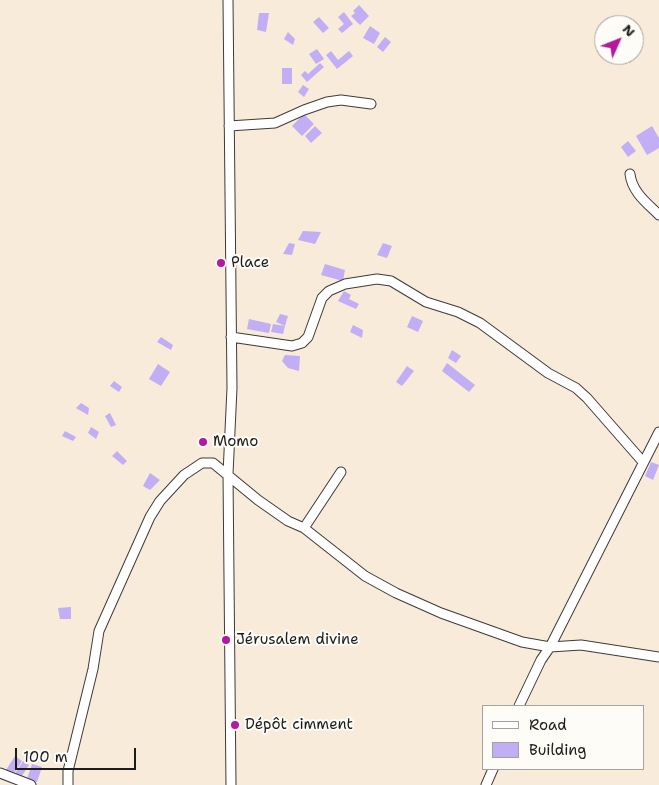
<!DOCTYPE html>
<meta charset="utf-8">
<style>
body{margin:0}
#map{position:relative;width:659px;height:785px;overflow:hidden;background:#f8ebd9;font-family:"Shantell Sans",sans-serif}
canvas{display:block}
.legend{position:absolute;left:482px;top:705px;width:162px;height:65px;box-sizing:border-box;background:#fdfcf7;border:1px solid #a3a29f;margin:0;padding:6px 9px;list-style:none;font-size:15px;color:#1c1c1c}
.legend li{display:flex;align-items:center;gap:10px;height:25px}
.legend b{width:25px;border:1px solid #a3a29f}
.north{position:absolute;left:594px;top:15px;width:50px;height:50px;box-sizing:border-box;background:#fdfcf7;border:1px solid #a3a29f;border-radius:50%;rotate:46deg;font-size:14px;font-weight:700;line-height:20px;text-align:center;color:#1c1c1c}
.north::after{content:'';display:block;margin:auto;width:18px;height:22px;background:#b5179e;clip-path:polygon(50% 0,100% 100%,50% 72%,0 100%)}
.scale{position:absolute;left:15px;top:748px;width:121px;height:22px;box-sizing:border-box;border:2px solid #1c1c1c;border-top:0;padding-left:6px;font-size:15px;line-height:18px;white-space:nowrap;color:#1c1c1c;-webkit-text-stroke:4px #fdfcf7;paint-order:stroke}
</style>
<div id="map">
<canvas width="659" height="785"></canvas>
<ul class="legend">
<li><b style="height:6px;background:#fff"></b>Road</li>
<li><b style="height:14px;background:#c2aef4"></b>Building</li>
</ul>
<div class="north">N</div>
<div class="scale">100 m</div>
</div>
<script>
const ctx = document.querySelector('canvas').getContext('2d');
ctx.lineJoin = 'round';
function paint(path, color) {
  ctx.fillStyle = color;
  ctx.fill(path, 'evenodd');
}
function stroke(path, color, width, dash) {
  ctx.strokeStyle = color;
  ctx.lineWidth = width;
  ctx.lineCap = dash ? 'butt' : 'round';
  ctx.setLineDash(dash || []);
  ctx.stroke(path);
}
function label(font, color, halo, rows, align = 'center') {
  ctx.font = font + ' "Shantell Sans",sans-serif';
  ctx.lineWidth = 4;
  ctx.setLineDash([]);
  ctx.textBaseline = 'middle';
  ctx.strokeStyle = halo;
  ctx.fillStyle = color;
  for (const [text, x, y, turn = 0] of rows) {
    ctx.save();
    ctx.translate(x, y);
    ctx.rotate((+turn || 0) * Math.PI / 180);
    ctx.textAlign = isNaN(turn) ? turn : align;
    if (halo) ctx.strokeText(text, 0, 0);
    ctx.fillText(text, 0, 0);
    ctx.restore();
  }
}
paint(new Path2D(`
 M359 5 369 16 360 25 351 16 355 13 353 11Z
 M344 12 353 24 342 33 338 29 344 24 338 17Z
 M259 13H269L266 32 257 30Z
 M319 17 329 28 323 33 313 22Z
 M370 26 380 33 374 44 363 38Z
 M288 32 295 39 293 45 284 39Z
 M385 37 391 42 383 52 377 47Z
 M317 49 324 59 316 64 309 54Z
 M331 51 338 60 349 51 353 56 337 69 326 55Z
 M320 63 324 67 307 82 301 75 305 71 308 74Z
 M282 68H292V84H282Z
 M303 85 309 89 304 97 298 92Z
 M304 114 314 124 302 136 292 126Z
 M315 126 322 133 311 143 305 136Z
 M652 126 659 138V148L647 155 636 136Z
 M628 141 636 151 628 157 621 147Z
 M303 231 321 232 315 244 298 240Z
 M289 243 295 244 292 255 283 254Z
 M383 243 392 246 387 258 377 255Z
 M325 264 345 270 343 281 321 275Z
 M344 291 351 295 349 299 359 304 356 309 338 301Z
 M280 314 288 316 285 326 276 322Z
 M412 316 423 321 418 332 407 327Z
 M249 319 271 324 269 333 247 329Z
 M273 324 285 326 283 334 271 332Z
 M353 325 363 330 362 338 350 332Z
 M161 337 173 345 171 350 157 342Z
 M452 350 461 356 456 363 448 358Z
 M285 355 300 356 299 371 288 368 282 361Z
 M447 363 475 385 469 392 442 371Z
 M158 364 170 372 161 386 149 379Z
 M407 366 414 371 402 386 396 382Z
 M114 381 122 387 119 392 110 386Z
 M81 403 89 408 88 415 76 408Z
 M110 413 116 425 111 427 105 416Z
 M91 427 99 432 96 439 88 433Z
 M65 431 76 437 73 441 62 436Z
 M117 451 127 461 123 465 112 456Z
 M651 462 659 465 653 480 645 476Z
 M150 473 160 480 150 490 143 486Z
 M71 607V619H60L58 608Z
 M15 756 22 761 13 775 6 770Z
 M23 761 29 765 20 779 14 775Z
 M32 764 42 767 37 782 27 779Z`), '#c2aef4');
const minor = new Path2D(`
 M228 0 232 388 228 474 231 785
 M229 126 275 123 304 110 327 102 341 100 371 104
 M630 174C632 192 647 203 659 215
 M231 337 292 346 302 343 308 337 322 298 329 291 345 284 377 279 391 281 426 302 458 312 480 323 548 373 576 388 587 398 643 462
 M304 528 365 576 396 593 441 613 522 642 550 647 581 645 659 657
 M519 706 541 660 550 647 659 432
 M0 773 31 785
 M68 785V771L93 669 99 631 150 517 160 501 184 475 202 463H213L258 500 288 521 304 528 341 472
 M486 785 493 769`);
stroke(minor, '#3d3b38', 11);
stroke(minor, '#fff', 9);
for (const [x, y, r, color] of [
 [221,263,5,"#b5179e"],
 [203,442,5,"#b5179e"],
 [226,640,5,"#b5179e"],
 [235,725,5,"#b5179e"]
]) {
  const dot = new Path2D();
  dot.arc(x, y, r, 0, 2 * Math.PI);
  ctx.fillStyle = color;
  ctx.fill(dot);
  stroke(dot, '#fdfcf7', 2);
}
label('15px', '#1c1c1c', '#fdfcf7', [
 ["Place",231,263],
 ["Momo",213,442],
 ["Jérusalem divine",236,640],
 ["Dépôt cimment",245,725]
], 'left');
</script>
